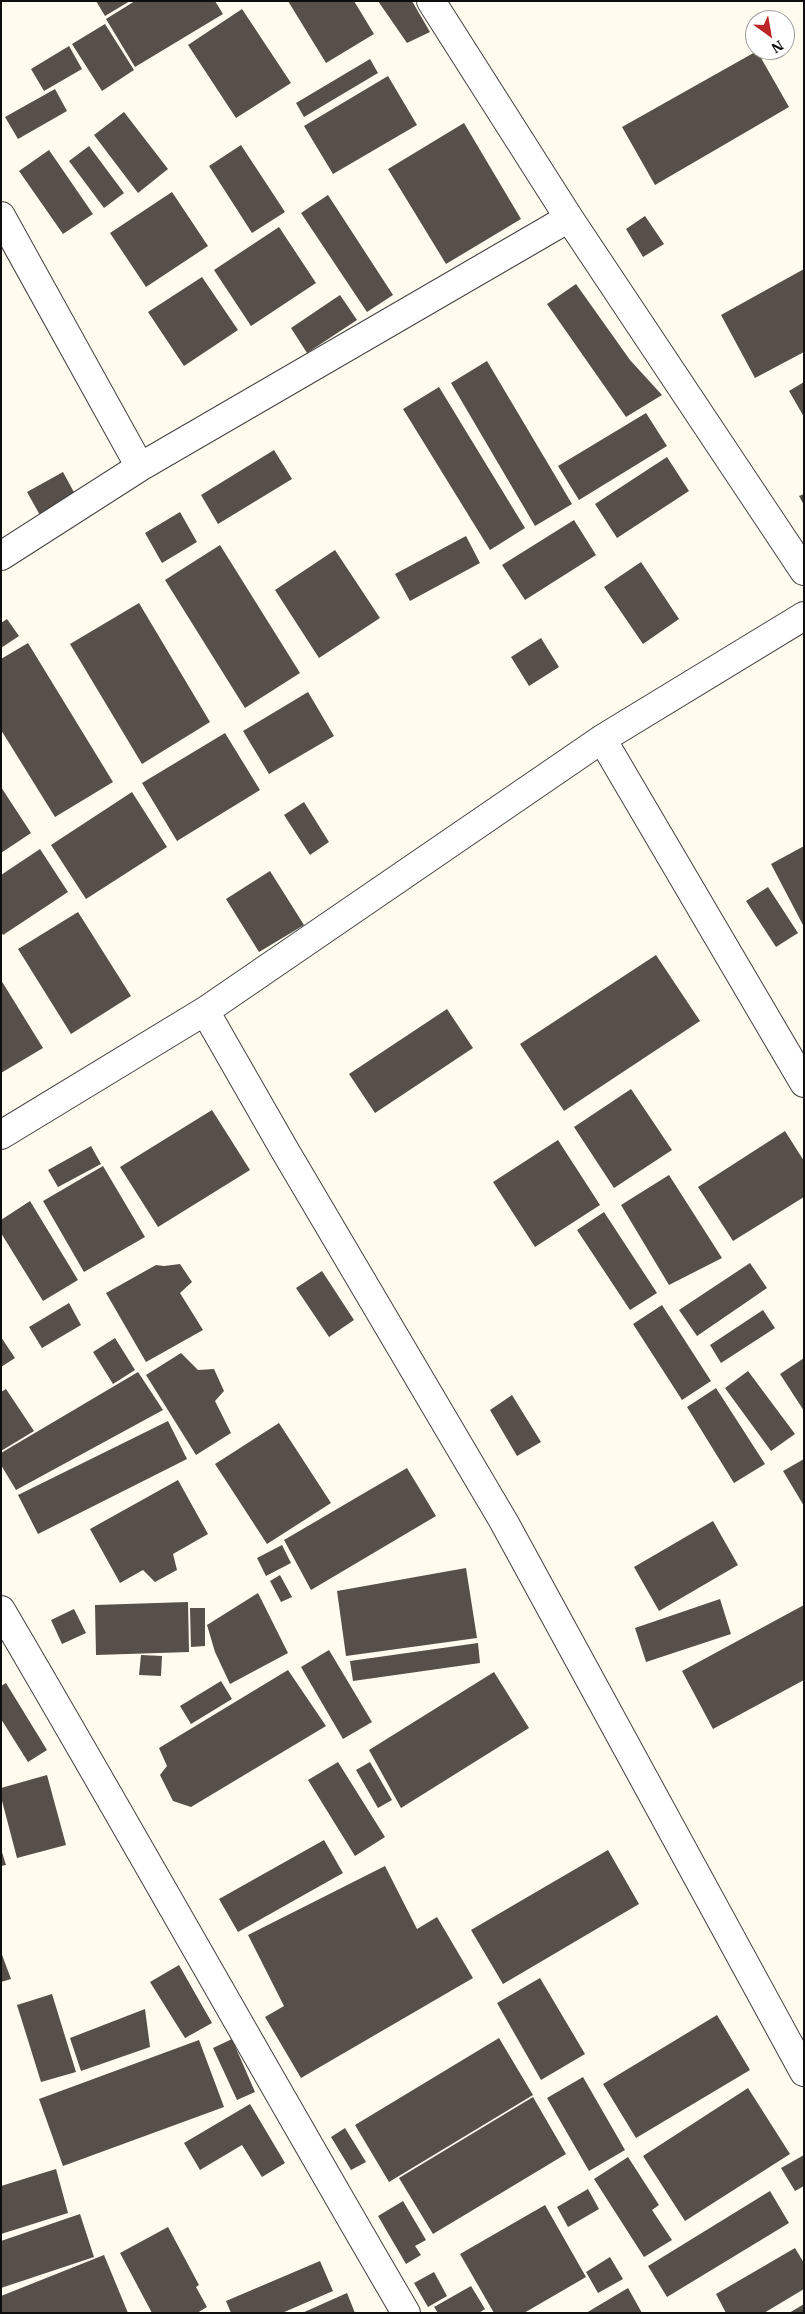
<!DOCTYPE html>
<style>
body{margin:0}
#map{position:relative;width:805px;height:2314px;overflow:hidden;background:#fffcef;font-family:"IBM Plex Serif",serif}
canvas{display:block}
.frame{position:absolute;inset:0;border:2px solid #0e0e0e;pointer-events:none}
.north{position:absolute;left:745px;top:10px;width:50px;height:50px;box-sizing:border-box;background:#fff;border:1px solid #9f9f9f;border-radius:50%;rotate:148deg;font-size:14px;font-weight:700;line-height:20px;text-align:center;color:#0e0e0e}
.north::after{content:'';display:block;margin:auto;width:18px;height:22px;background:#bd2627;clip-path:polygon(50% 0,100% 100%,50% 72%,0 100%)}
</style>
<div id="map">
<canvas width="805" height="2314"></canvas>
<div class="frame"></div>
<div class="north">N</div>
</div>
<script>
const ctx = document.querySelector('canvas').getContext('2d');
ctx.lineJoin = 'round';
function paint(path, color) {
  ctx.fillStyle = color;
  ctx.fill(path, 'evenodd');
}
function stroke(path, color, width, dash) {
  ctx.strokeStyle = color;
  ctx.lineWidth = width;
  ctx.lineCap = dash ? 'butt' : 'round';
  ctx.setLineDash(dash || []);
  ctx.stroke(path);
}
paint(new Path2D(`
 M96 1H130L105 16Z
 M135 1H215L223 14 135 67 106 19Z
 M288 1H354L374 34 326 63Z
 M378 1H412L430 32 407 43Z
 M242 9 291 83 236 118 188 45Z
 M105 24 134 70 102 91 72 44Z
 M69 46 82 69 44 91 31 69Z
 M757 51 789 107 655 185 622 127Z
 M370 59 378 73 304 117 296 103Z
 M388 76 417 125 333 174 304 126Z
 M55 89 67 111 18 139 5 117Z
 M124 112 168 169 138 193 94 135Z
 M464 123 521 219 446 264 388 169Z
 M241 145 285 212 252 233 209 166Z
 M89 146 124 193 104 208 69 161Z
 M49 150 93 214 63 234 19 171Z
 M172 192 208 246 146 287 110 233Z
 M328 195 393 295 367 312 301 213Z
 M645 216 664 244 643 257 626 229Z
 M279 227 316 283 251 326 214 270Z
 M804 269V352L755 378 721 315Z
 M202 277 238 330 184 366 148 312Z
 M576 284 630 360 662 395 626 417 547 304Z
 M340 295 357 320 307 353 291 328Z
 M487 361 572 504 535 526 451 383Z
 M804 382V417L789 391Z
 M439 387 525 528 490 550 403 409Z
 M646 413 667 446 579 500 558 466Z
 M274 450 292 479 218 524 201 495Z
 M667 457 689 491 617 538 595 504Z
 M63 472 76 496 41 517 27 492Z
 M804 494V505L799 496Z
 M180 512 197 542 162 563 145 533Z
 M574 520 596 555 525 600 502 565Z
 M466 536 480 563 410 601 395 574Z
 M220 545 300 673 245 708 165 580Z
 M335 550 380 618 319 658 275 590Z
 M641 562 679 619 643 644 604 587Z
 M139 603 210 722 142 764 70 644Z
 M7 619 19 636 1 648V623Z
 M541 638 559 667 529 686 511 657Z
 M28 643 113 782 55 817 1 730V659Z
 M308 692 334 736 269 774 243 731Z
 M225 733 260 790 177 841 142 783Z
 M1 787 31 833 1 853Z
 M132 792 167 847 86 899 51 845Z
 M304 802 329 842 310 855 284 815Z
 M804 846V927L771 864Z
 M40 849 68 892 3 935 1 932V875Z
 M270 871 304 925 259 952 226 899Z
 M768 887 798 933 776 947 746 901Z
 M78 912 131 996 71 1034 18 949Z
 M656 955 700 1021 564 1111 520 1044Z
 M1 980 43 1048 1 1073Z
 M447 1009 473 1048 375 1113 349 1074Z
 M631 1089 672 1150 614 1188 574 1127Z
 M212 1110 250 1170 158 1227 120 1167Z
 M785 1131 804 1161V1197L733 1241 698 1187Z
 M558 1140 600 1205 535 1247 493 1182Z
 M91 1146 101 1164 58 1187 48 1170Z
 M103 1166 145 1237 84 1272 43 1201Z
 M669 1175 722 1258 669 1285 621 1205Z
 M30 1201 78 1280 43 1301 1 1233V1220Z
 M604 1212 657 1293 630 1310 577 1230Z
 M750 1263 767 1288 697 1336 679 1310Z
 M180 1264 192 1282 180 1293 203 1330 146 1362 106 1293 156 1265 164 1266Z
 M322 1271 354 1320 329 1337 296 1288Z
 M69 1303 81 1325 42 1348 29 1327Z
 M662 1305 711 1381 682 1400 633 1324Z
 M763 1310 775 1328 721 1363 710 1345Z
 M1 1337 15 1358 1 1367Z
 M115 1338 135 1370 113 1384 93 1352Z
 M181 1353 198 1370 214 1369 224 1391 215 1401 231 1433 196 1455 146 1375Z
 M804 1358V1411L780 1374Z
 M748 1371 795 1434 771 1451 725 1388Z
 M138 1372 163 1410 16 1490 1 1465V1453Z
 M716 1388 765 1464 734 1483 687 1407Z
 M6 1389 34 1431 1 1451V1392Z
 M512 1395 541 1442 517 1456 490 1410Z
 M168 1421 187 1459 38 1534 18 1495Z
 M279 1423 331 1503 267 1544 215 1464Z
 M804 1459V1506L783 1471Z
 M407 1468 436 1516 311 1590 284 1540Z
 M178 1480 208 1534 173 1554 177 1570 155 1582 143 1570 120 1583 90 1529Z
 M713 1521 738 1565 659 1611 634 1567Z
 M282 1545 291 1563 266 1576 257 1558Z
 M466 1568 477 1638 346 1656 337 1591Z
 M280 1575 292 1597 281 1602 270 1581Z
 M258 1593 288 1653 230 1684 215 1652 207 1625Z
 M720 1599 731 1634 646 1662 635 1628Z
 M188 1602 189 1652 96 1655 95 1605Z
 M804 1605V1680L713 1729 682 1671Z
 M190 1608H205V1646L191 1647Z
 M74 1609 86 1633 62 1644 51 1620Z
 M478 1643 480 1663 353 1681 350 1661Z
 M329 1650 372 1722 343 1739 301 1667Z
 M141 1655 162 1656 161 1676 139 1675Z
 M288 1670 326 1726 191 1807 173 1801 160 1775 167 1766 159 1748Z
 M494 1672 529 1728 401 1808 369 1750Z
 M221 1681 232 1699 191 1724 180 1706Z
 M6 1683 47 1750 28 1762 1 1719V1686Z
 M338 1762 385 1837 355 1856 308 1780Z
 M370 1762 392 1800 378 1808 356 1770Z
 M47 1775 66 1845 17 1858 1 1797V1788Z
 M324 1840 343 1873 238 1932 219 1899Z
 M1 1849 6 1865 1 1866Z
 M608 1850 639 1904 503 1984 471 1930Z
 M385 1866 417 1929 437 1917 473 1978 301 2078 265 2017 284 2006 248 1935Z
 M1 1952 11 1979 1 1982Z
 M179 1965 212 2023 185 2038 150 1982Z
 M540 1978 585 2054 541 2080 497 2003Z
 M52 1994 76 2072 41 2082 17 2005Z
 M145 2009 150 2047 81 2071 70 2038Z
 M717 2015 750 2070 636 2138 603 2084Z
 M499 2038 533 2095 389 2182 355 2125Z
 M232 2039 255 2092 237 2100 213 2048Z
 M199 2040 224 2107 63 2166 39 2099Z
 M583 2077 625 2150 589 2171 547 2098Z
 M748 2088 790 2154 685 2221 643 2156Z
 M533 2097 566 2154 433 2234 399 2178Z
 M250 2104 285 2163 262 2177 242 2145 200 2170 184 2143Z
 M345 2128 366 2162 351 2170 331 2137Z
 M804 2155V2186L795 2191 781 2168Z
 M628 2157 659 2205 652 2210 672 2240 644 2257 594 2179Z
 M56 2169 68 2213 1 2234V2186Z
 M588 2189 599 2209 568 2227 557 2207Z
 M770 2191 789 2223 667 2297 648 2266Z
 M403 2201 426 2240 415 2246 421 2255 406 2264 378 2216Z
 M545 2205 586 2277 524 2313H494L460 2254Z
 M80 2214 94 2257 1 2288V2241Z
 M168 2227 199 2285 196 2287 207 2307 197 2313H152L120 2253Z
 M795 2248 804 2263V2289L764 2313H726L716 2294Z
 M104 2255 128 2313H1V2296Z
 M610 2257 623 2279 598 2293 586 2272Z
 M320 2261 333 2291 282 2313H231L226 2301Z
 M434 2272 447 2296 428 2307 414 2283Z
 M471 2286 485 2309 479 2313H438L434 2307Z
 M628 2288 642 2313H586Z
 M347 2293 355 2313H302Z
 M804 2304V2313H789Z`), '#564f4a');
const street = new Path2D(`
 M431 1 569 218 804 571
 M1 216 140 467
 M1 556 140 467 569 218
 M602 739 804 1083
 M205 1011 284 1149 504 1522 804 2072
 M1 1135 205 1011 602 739 804 616
 M1 1610C138 1843 269 2079 406 2313`);
stroke(street, '#414141', 30);
stroke(street, '#fff', 28);
</script>
